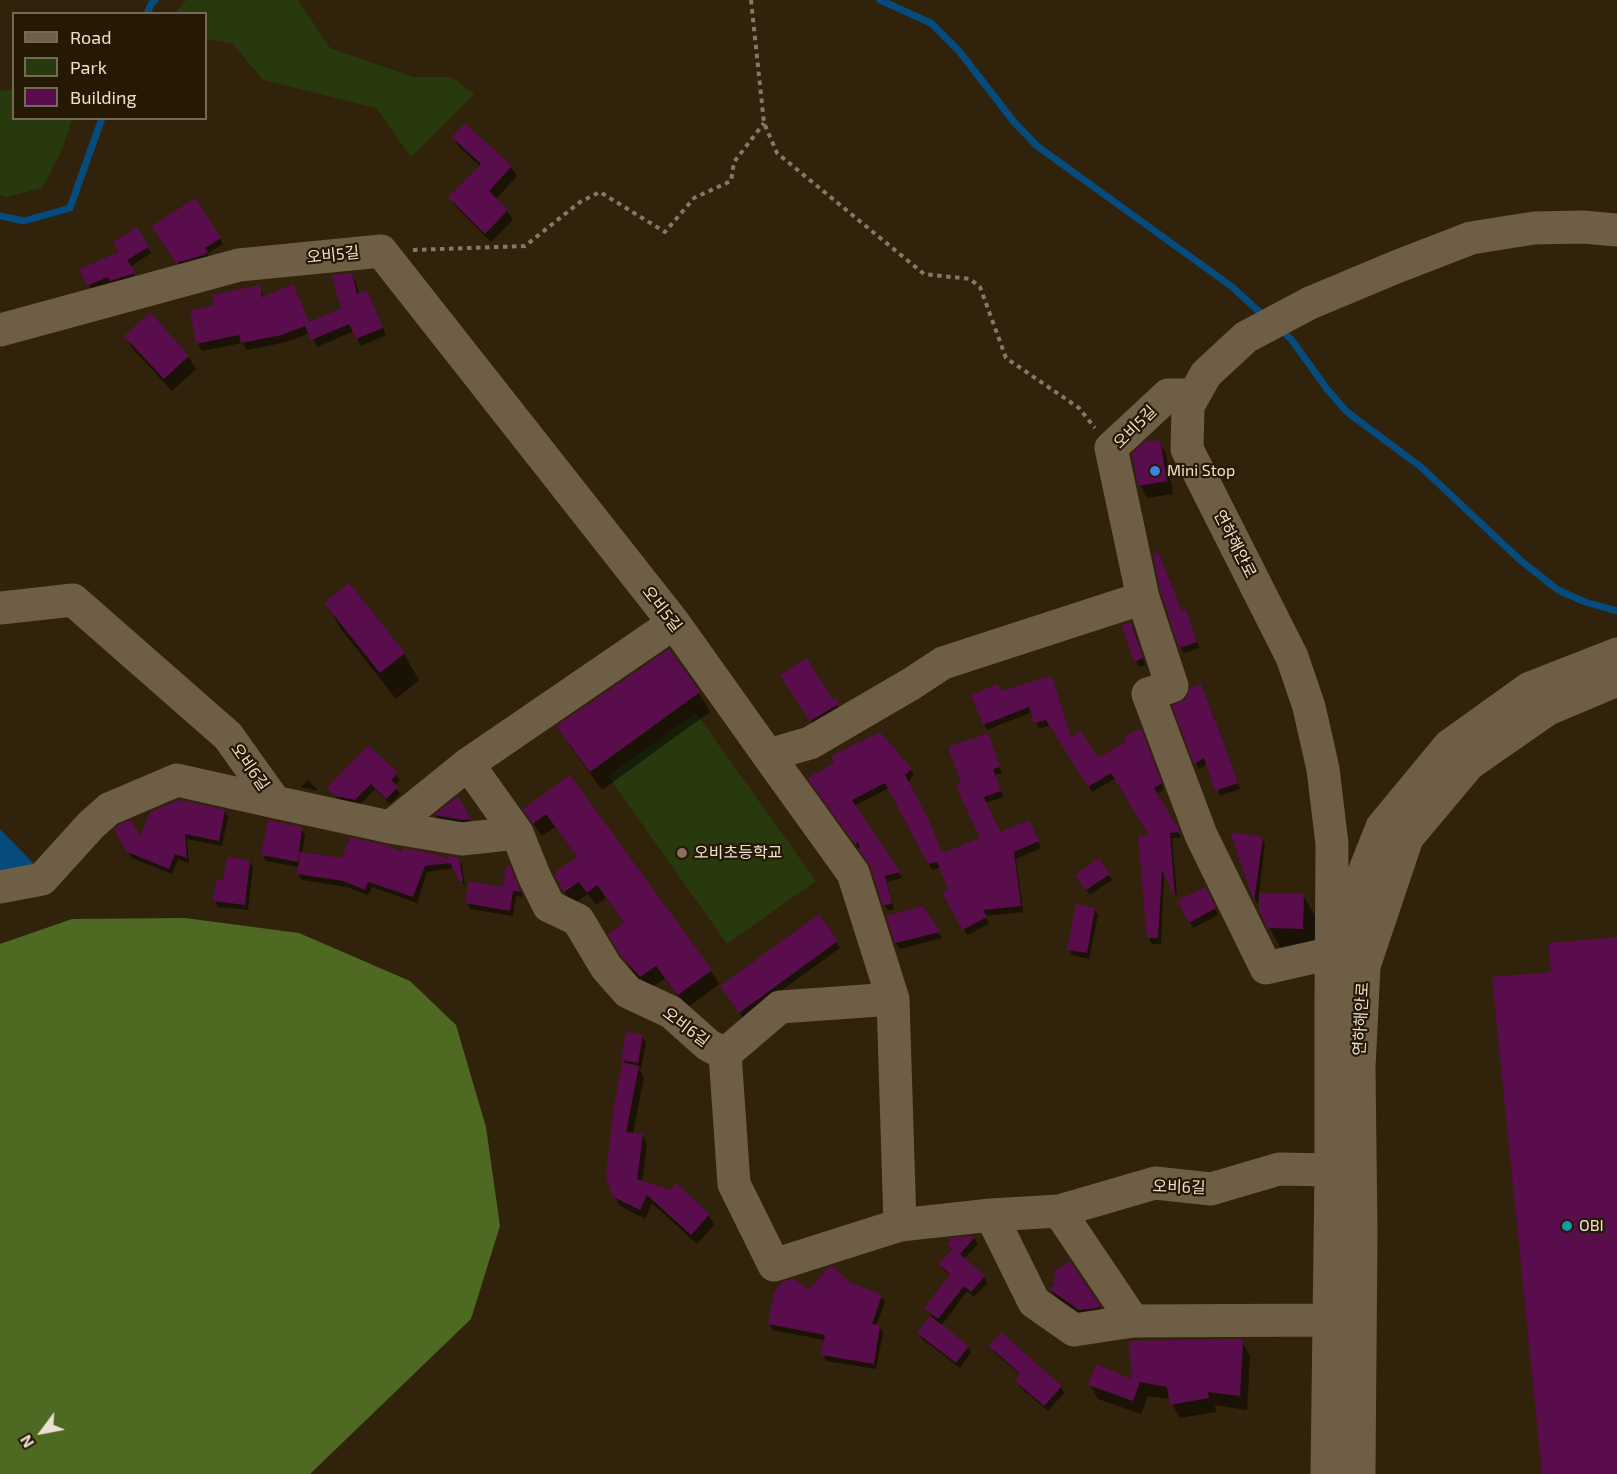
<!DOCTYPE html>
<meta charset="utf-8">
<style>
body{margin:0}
#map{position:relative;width:1617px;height:1474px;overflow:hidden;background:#30220b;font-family:"Exo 2",sans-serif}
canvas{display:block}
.legend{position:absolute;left:12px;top:12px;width:195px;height:108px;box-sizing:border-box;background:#261903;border:2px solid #746956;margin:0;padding:8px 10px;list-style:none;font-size:18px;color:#eae1d3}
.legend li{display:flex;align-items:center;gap:12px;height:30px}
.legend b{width:30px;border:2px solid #746956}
.north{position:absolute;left:12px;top:1402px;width:60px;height:60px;-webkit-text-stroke:4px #261903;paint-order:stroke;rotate:238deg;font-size:16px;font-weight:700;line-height:24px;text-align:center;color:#eae1d3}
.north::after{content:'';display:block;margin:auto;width:21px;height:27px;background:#eae1d3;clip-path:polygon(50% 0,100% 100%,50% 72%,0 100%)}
</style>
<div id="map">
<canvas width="1617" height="1474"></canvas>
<ul class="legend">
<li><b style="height:8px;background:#6e5e46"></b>Road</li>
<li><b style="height:16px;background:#28390d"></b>Park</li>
<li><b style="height:16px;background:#5a0d4c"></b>Building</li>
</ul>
<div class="north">N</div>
</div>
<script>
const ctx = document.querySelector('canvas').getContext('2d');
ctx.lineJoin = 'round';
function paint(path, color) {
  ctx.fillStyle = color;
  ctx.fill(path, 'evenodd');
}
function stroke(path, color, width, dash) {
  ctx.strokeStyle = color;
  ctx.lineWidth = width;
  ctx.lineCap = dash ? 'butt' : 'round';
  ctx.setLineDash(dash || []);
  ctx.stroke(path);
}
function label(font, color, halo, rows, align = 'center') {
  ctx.font = font + ' "Exo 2","Noto Sans KR",sans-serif';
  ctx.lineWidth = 4.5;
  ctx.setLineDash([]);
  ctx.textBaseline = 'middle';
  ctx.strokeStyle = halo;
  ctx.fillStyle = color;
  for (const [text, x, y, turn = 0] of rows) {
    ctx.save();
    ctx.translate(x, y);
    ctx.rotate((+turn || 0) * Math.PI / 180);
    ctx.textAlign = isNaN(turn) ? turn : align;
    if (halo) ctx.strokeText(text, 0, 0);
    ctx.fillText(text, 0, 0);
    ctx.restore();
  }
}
paint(new Path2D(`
 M186 0H298L330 48 413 77H452L474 94 411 157 376 108 263 80 232 43 206 39V14L175 13Z
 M13 89 14 118 72 119 62 150 42 188 6 197 0 195V91Z
 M696 713 816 881 727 944 608 776Z`), '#28390d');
paint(new Path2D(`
 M185 918 299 933 410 981 456 1025 486 1127 500 1226 471 1319 310 1474H0V944L72 919Z`), '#4d6922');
paint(new Path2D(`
 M0 829 36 866 0 875Z`), '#054b7d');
paint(new Path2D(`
 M454 138 511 167 517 176 496 199 507 211 513 220 491 242 456 207 450 197 481 167 459 147Z
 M136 229 151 253 130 267 137 280 92 292 81 270 121 253Z
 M158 232 220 238 223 244 207 254 210 259 181 268Z
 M351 274 356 282 359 295 370 299 386 335 361 346 354 331 317 347 310 333 287 342 247 350 242 343 202 351 198 343 216 307 259 287 264 297 309 324 344 309Z
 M126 337 188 356 196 369 172 391 133 349Z
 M1159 441 1166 454 1173 494 1147 498 1140 485Z
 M1158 553 1182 612 1189 617 1199 648 1184 653 1180 647Z
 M349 585 404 654 419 680 396 699 341 629 326 603Z
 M1130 623 1134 629 1145 665 1139 667 1136 661Z
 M782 676 831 701 835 700 841 711 814 726Z
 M1043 679 1071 738 1097 760 1143 736 1164 790 1156 794 1181 838H1172L1177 897 1164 874 1161 944H1152L1149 938 1151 837 1116 778 1092 792 1051 725 1039 729 1032 712 987 730 984 724 1002 692Z
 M1201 686 1219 729 1240 789 1220 796 1208 764 1199 769 1196 763 1174 706 1187 700Z
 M699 693 710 712 602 790 570 746 558 727Z
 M988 735 1002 773 995 775 1003 797 986 803 1000 834 1031 827 1041 848 1016 859 1023 912 985 916 989 924 967 935 944 893 950 890 941 867 932 870 889 788 854 806 902 878 887 882 894 909 888 911 884 905 873 868 861 848 859 849 813 784 911 770 914 775 908 782 942 855 982 839 963 785Z
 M396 774 400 780 395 786 400 794 390 804 375 789 358 806 340 802 329 788Z
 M570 777 711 971 719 984 687 1008 665 979 648 989 631 970 610 934 625 924 606 898 596 905 588 894 572 905 564 891 578 858 555 827 542 836 533 823Z
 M308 780 318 791 301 787Z
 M458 798 472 825 439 821 436 816Z
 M225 811 228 817 222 846 187 839 189 863 178 859 172 874 132 858 116 830 140 840Z
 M301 828 305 835 302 854 342 860 403 854 451 862 458 859 462 865 465 887 454 868 427 872 417 903 372 887 368 895 347 887 302 880 298 874 299 867 266 861 263 855Z
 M1232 834 1262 838 1265 844 1259 894 1303 895 1318 921V955L1284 954 1269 927 1260 900H1258V904L1255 899Z
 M249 861 253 867 248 910 218 907 215 901 225 882Z
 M513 874 523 897 516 896 513 916 470 909 467 903 504 888Z
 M1109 875 1112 880 1090 895 1080 881Z
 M1208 894 1218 915 1193 928 1179 901Z
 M922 908 942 938 900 949 896 943 888 917Z
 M1094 910 1098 915 1089 959 1072 955 1069 949Z
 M819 916 840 948 743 1018 725 993Z
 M642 1037 646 1042 641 1068 638 1067 644 1077 633 1134 642 1135 647 1145 642 1183 709 1215 714 1225 697 1244 652 1203 645 1219 620 1206 614 1196 626 1065 623 1059Z
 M973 1237 978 1244 964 1259 984 1277 987 1283 974 1297 967 1291 941 1326 968 1347 971 1352 960 1368 922 1339 919 1333 932 1316 926 1308 951 1276 944 1270 941 1264 952 1251 949 1245Z
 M851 1285 881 1296 885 1302 876 1326 879 1327 883 1333 876 1369 826 1361 823 1355 825 1340 773 1330 770 1324 810 1291Z
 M1051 1290 1099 1306 1110 1326 1062 1309Z
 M1242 1342 1250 1356 1247 1410 1215 1405 1216 1412 1180 1418 1172 1404 1171 1399 1148 1396 1141 1414 1098 1399 1090 1385 1134 1381Z
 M991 1346 1061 1387 1064 1393 1048 1411 1020 1387 1017 1381 1021 1376 994 1352Z`), '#0007');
stroke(new Path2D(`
 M880 0 931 23 959 51 1014 122 1037 146 1231 286 1265 317
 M147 14 151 4 155 0
 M0 216 24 221 70 208 102 118
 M1281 330 1291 339 1327 389 1347 412 1421 467 1520 560 1558 590 1585 602 1617 611`), '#054b7d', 7);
paint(new Path2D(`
 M465 123 512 166 489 191 508 210 485 234 448 197 481 164 452 137Z
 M195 198 221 238 205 248 208 252 204 255 176 263 152 226Z
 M137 227 149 247 127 260 136 273 110 281 108 277 87 286 79 269 119 252 113 242Z
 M352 273 357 294 367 290 383 328 356 339 349 324 311 340 305 326 282 335 241 343 239 335 196 344 190 310 214 305 212 295 260 285 262 297 293 284 309 322 342 308 337 296 332 275Z
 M150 312 189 356 164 379 124 336Z
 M1160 440 1167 481 1138 486 1132 454 1145 442Z
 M1158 552 1182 611 1186 609 1197 642 1179 648 1161 593 1153 554Z
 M349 583 405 653 380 673 324 603Z
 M1131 622 1143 658 1134 662 1122 625Z
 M669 649 700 692 590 772 556 726Z
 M807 658 832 699 836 698 839 704 810 721 780 675Z
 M1052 677 1071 737 1081 731 1098 758 1126 741 1124 737 1141 728 1162 783 1154 788 1180 832 1170 833 1175 897 1162 871 1158 938H1147L1138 836 1149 835 1111 773 1088 787 1046 720 1034 723 1029 707 983 725 971 695 998 684 1001 691 1043 678Z
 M1201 684 1215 721H1216L1238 783 1215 791 1204 758 1194 764 1172 706 1186 699 1190 688Z
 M880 732 912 769 905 775 929 820 942 853 980 838 956 786 961 784 948 747 988 733 1000 767 993 769 1001 791 984 797 1000 832 1029 820 1039 841 1014 852 1021 906 983 910 987 917 962 930 942 892 948 889 937 862 928 864 885 783 852 800 900 872 885 876 892 903 883 906 871 867 860 851 858 842 855 844 807 778 834 763 831 756 859 742 860 743 864 740Z
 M368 745 398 773 391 780 398 787 386 799 371 784 355 800 335 796 327 788Z
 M570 775 712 970 678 995 676 993 656 966 640 977 621 956 608 934 624 923 597 885 587 893 579 882 564 892 554 874H557L555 872 577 857 546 814 533 824 523 809Z
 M458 796 471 819 463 820 434 815Z
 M179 800 225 810 219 841 185 834 187 858 175 854 169 869 127 852 114 830 119 825 131 820 140 836 150 812Z
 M268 820 302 827 298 862 261 855Z
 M1230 832 1263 837 1254 902 1253 899Z
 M350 837 385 845 402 852 403 848 430 853 448 859 446 855 459 858 463 881 460 882 450 863 425 866 413 897 368 882 365 890 343 881 297 874 300 852 342 858Z
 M227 857 250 860 245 905 213 901 216 880H223Z
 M1099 858 1110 874 1086 890 1075 875Z
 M506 866H510L521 892 513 891 510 911 465 903 469 881 503 887Z
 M1205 887 1216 908 1189 923 1177 901Z
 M1259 893H1304L1303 929 1267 928 1259 910Z
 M1076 904 1095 908 1087 953 1067 950Z
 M923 906 940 932 895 943 886 916Z
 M819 914 838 941 739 1013 720 986Z
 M1617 937V1474H1542L1492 977 1551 972 1548 943Z
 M626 1032 643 1035 638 1063 621 1060Z
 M622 1062 639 1066 626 1132 643 1134 637 1179 670 1190 676 1183 710 1214 691 1235 647 1195 640 1210 613 1197 606 1176 613 1112Z
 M974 1236 975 1237 960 1254 985 1276 971 1292 964 1286 938 1319 924 1308 950 1274 939 1264 952 1249 947 1244 952 1238Z
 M1070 1261 1100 1306 1097 1308 1079 1310 1049 1289 1055 1285 1052 1280 1056 1278 1052 1273Z
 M833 1266 851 1283 882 1295 872 1324 880 1325 874 1364 821 1355 825 1335 768 1324 774 1293 782 1282 793 1278 809 1289 829 1267Z
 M930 1316 969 1346 956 1363 917 1333Z
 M1001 1332 1062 1386 1044 1406 1015 1381 1020 1374 989 1346Z
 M1233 1339 1243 1340 1240 1396 1208 1392 1209 1398 1170 1405 1167 1387 1140 1382 1133 1401 1088 1385 1096 1364 1132 1379 1129 1341Z`), '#5a0d4c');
stroke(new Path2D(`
 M751 0 764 123 777 153 924 274 970 279 980 287 1006 358 1079 408 1095 428
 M413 250 525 246 580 202 600 192 665 232 694 198 731 181 734 162 764 123`), '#857966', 4, [4.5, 4.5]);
stroke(new Path2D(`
 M0 330 239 265 381 251 674 623 768 755 810 743 911 684 943 663 1143 598 1111 448 1168 395H1194
 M1143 598 1172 686 1148 694 1201 835 1266 968 1332 953
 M0 608 73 600 228 736 275 802 390 827 462 839 517 833 535 878 549 906 578 920 606 967 628 992 671 1012 708 1045 725 1054 734 1184 774 1265 900 1225 991 1215 1059 1211 1155 1183 1211 1189 1279 1169 1331 1170
 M768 755 853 873 893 999 900 1225
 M468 764 517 833
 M390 827 468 764 674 623
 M0 887 42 879 91 825 109 809 177 780 275 802
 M1331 1001 1332 844 1323 769 1309 707 1292 657 1187 449 1188 406 1206 374 1246 337 1310 303 1396 267 1471 238 1534 228 1583 227 1617 230
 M725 1054 780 1007 893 999
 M1059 1211 1133 1321
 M991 1215 1034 1302 1074 1330 1133 1321 1329 1320
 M1327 1474 1331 1170V1001L1355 895 1382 827 1449 746 1530 688 1617 654
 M1359 1474 1361 1232 1359 1068 1364 966 1407 838 1469 764 1548 709 1617 680`), '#6e5e46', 33);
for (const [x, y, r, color] of [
 [1155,471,6,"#3f7fe0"],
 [682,853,6,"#8d6e63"],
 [1567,1226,6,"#0f9aa8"]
]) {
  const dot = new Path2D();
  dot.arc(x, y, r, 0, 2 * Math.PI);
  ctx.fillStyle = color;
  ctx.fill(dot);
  stroke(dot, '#261903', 2);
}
label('16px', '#eae1d3', '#261903', [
 ["오비5길",333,255,-6],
 ["오비5길",1135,427,-45],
 ["연하해안로",1235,544,63],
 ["오비5길",662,609,52],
 ["오비6길",250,767,55],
 ["연하해안로",1361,1019,-87],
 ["오비6길",686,1027,37],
 ["오비6길",1179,1187,2]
]);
label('16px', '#eae1d3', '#261903', [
 ["Mini Stop",1167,471],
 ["오비초등학교",694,853],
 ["OBI",1579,1226]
], 'left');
</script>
